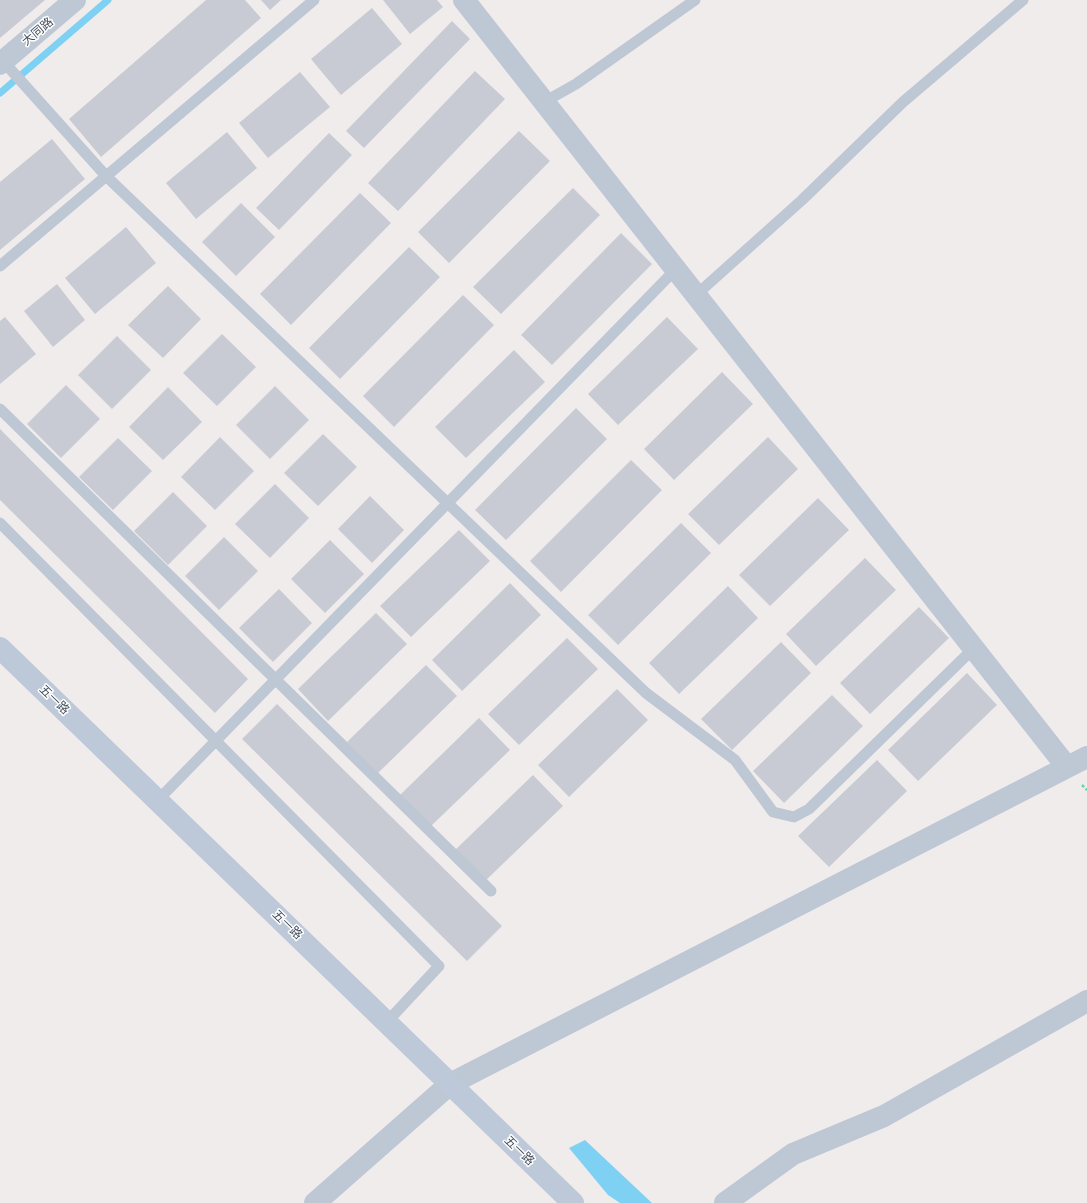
<!DOCTYPE html>
<meta charset="utf-8">
<style>
body{margin:0}
canvas{display:block;background:#f0ecec}
</style>
<canvas width="1087" height="1203"></canvas>
<script>
const ctx = document.querySelector('canvas').getContext('2d');
ctx.lineJoin = 'round';
function paint(path, color) {
  ctx.fillStyle = color;
  ctx.fill(path, 'evenodd');
}
function stroke(path, color, width, dash) {
  ctx.strokeStyle = color;
  ctx.lineWidth = width;
  ctx.lineCap = dash ? 'butt' : 'round';
  ctx.setLineDash(dash || []);
  ctx.stroke(path);
}
function label(font, color, halo, rows, align = 'center') {
  ctx.font = font + ' Arial,"Noto Sans SC",sans-serif';
  ctx.lineWidth = 3;
  ctx.setLineDash([]);
  ctx.textBaseline = 'middle';
  ctx.strokeStyle = halo;
  ctx.fillStyle = color;
  for (const [text, x, y, turn = 0] of rows) {
    ctx.save();
    ctx.translate(x, y);
    ctx.rotate((+turn || 0) * Math.PI / 180);
    ctx.textAlign = isNaN(turn) ? turn : align;
    if (halo) ctx.strokeText(text, 0, 0);
    ctx.fillText(text, 0, 0);
    ctx.restore();
  }
}
paint(new Path2D(`
 M585 1140 652 1203H620L608 1195 569 1148Z`), '#7fd1f3');
stroke(new Path2D(`
 M0 93 108 0`), '#7fd1f3', 7);
paint(new Path2D(`
 M0 0H45L0 38Z
 M206 0H245L261 18 101 157 69 119Z
 M261 0H281L270 10Z
 M383 0H437L443 7 410 34Z
 M372 8 402 44 341 95 311 59Z
 M452 21 470 39 364 148 346 131Z
 M475 71 505 99 398 211 368 183Z
 M300 72 330 107 268 158 239 123Z
 M519 131 550 161 449 263 418 232Z
 M227 132 257 168 196 219 166 183Z
 M329 133 352 155 279 230 256 208Z
 M52 139 85 179 0 250V182Z
 M573 188 600 215 501 314 473 287Z
 M360 193 391 223 291 325 260 294Z
 M241 203 275 237 236 276 202 242Z
 M126 227 156 263 95 314 65 278Z
 M621 233 652 264 552 365 521 335Z
 M409 247 440 277 340 379 309 348Z
 M57 284 85 320 53 347 24 311Z
 M168 286 201 319 163 358 128 325Z
 M463 295 494 325 394 427 363 396Z
 M5 317 36 354 0 384V321Z
 M667 317 698 349 618 425 588 394Z
 M222 334 256 367 217 406 183 373Z
 M117 336 151 370 112 409 78 375Z
 M514 350 545 382 466 458 435 427Z
 M722 372 753 404 674 480 644 449Z
 M66 385 100 419 61 458 27 424Z
 M275 386 309 420 270 459 236 425Z
 M168 387 202 422 163 460 129 427Z
 M576 408 607 439 506 540 475 510Z
 M0 429 248 679 215 713 0 500Z
 M323 434 357 467 318 506 284 473Z
 M220 437 254 471 215 510 181 477Z
 M768 437 798 469 719 545 688 514Z
 M118 438 152 471 113 510 79 477Z
 M631 460 662 490 561 592 530 561Z
 M275 484 309 518 270 558 235 524Z
 M173 492 207 526 168 565 134 531Z
 M370 496 404 530 372 563 338 529Z
 M818 498 849 530 770 606 739 575Z
 M681 523 711 553 618 645 588 615Z
 M459 530 490 561 411 637 380 606Z
 M224 537 258 571 219 610 185 576Z
 M330 540 364 574 325 613 291 579Z
 M865 558 896 590 816 666 786 634Z
 M510 583 541 615 462 691 432 660Z
 M728 586 758 618 679 694 649 663Z
 M279 589 312 623 273 662 239 628Z
 M919 607 949 638 870 714 840 683Z
 M376 613 407 644 328 721 298 689Z
 M567 638 598 669 519 745 488 714Z
 M781 642 811 673 732 750 701 719Z
 M426 665 457 696 378 773 347 742Z
 M967 673 997 705 918 781 888 750Z
 M617 689 648 720 569 797 538 765Z
 M832 695 863 726 784 803 753 771Z
 M277 704 502 926 467 961 242 739Z
 M479 718 510 750 431 826 400 795Z
 M877 760 907 791 829 867 798 836Z
 M533 775 563 806 484 882 454 851Z`), '#c8cbd3');
stroke(new Path2D(`
 M1082 785 1087 790`), '#6bd3a8', 2.5, [3, 2]);
stroke(new Path2D(`
 M3 61 106 176 646 693 735 760 773 812 794 817 809 809 974 648
 M544 102 576 84 695 0
 M0 266 314 0
 M696 295 802 200 903 102 1023 0
 M0 409 491 891
 M0 523 439 966 387 1022
 M158 800 676 269`), '#bec7d4', 11);
stroke(new Path2D(`
 M464 0 1067 767
 M0 64 75 0
 M315 1203 450 1084 1087 757
 M725 1203 793 1154 884 1116 1087 1001`), '#bec7d4', 22);
stroke(new Path2D(`
 M0 648 573 1203`), '#bdc8d8', 22);
label('12px', '#434e5c', '#fff', [
 ["大同路",38,32,-40],
 ["五一路",54,700,44],
 ["五一路",287,925,44],
 ["五一路",519,1151,44]
]);
</script>
